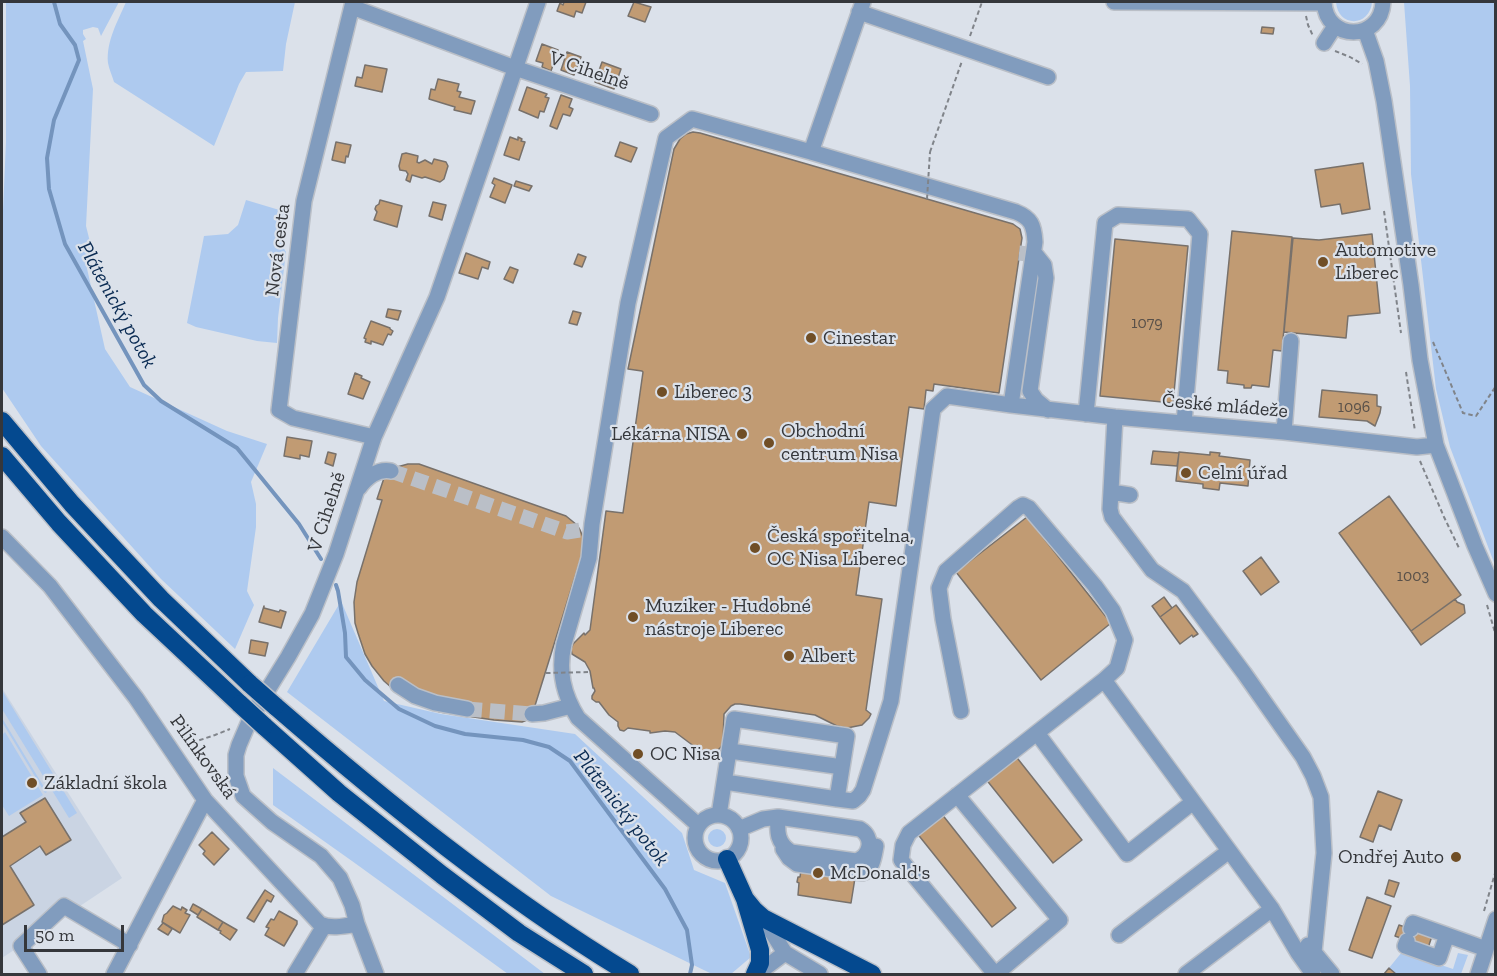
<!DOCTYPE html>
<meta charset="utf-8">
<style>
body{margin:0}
#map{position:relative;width:1497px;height:976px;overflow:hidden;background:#dbe1ea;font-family:"Zilla Slab",serif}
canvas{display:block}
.frame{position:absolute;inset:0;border:3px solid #35373b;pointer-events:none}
.scale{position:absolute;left:24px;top:925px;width:100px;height:27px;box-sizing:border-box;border:3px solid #35373b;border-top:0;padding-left:8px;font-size:18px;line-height:21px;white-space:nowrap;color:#35373b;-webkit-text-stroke:4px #dbe1ea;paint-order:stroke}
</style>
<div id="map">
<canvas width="1497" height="976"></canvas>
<div class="frame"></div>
<div class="scale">50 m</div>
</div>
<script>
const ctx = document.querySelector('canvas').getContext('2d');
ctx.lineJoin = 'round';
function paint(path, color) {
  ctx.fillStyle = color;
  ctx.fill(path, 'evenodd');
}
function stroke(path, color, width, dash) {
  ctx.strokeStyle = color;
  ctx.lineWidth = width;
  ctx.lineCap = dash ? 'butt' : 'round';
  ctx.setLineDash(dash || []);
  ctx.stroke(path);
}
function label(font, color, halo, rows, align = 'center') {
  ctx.font = font + ' "Zilla Slab",serif';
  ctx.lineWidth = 4.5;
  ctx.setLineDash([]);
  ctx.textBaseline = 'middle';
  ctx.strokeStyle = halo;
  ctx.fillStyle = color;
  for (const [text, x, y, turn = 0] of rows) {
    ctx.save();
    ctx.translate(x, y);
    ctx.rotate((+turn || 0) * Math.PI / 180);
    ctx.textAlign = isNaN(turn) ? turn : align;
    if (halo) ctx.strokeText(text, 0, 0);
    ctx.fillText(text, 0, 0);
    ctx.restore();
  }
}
paint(new Path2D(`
 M2 688 122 878 2 958Z`), '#cad4e3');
paint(new Path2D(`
 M6 2H119L101 36 98 28 93 27 83 30V34L86 39 83 41 93 89 86 226 94 258 86 264 105 349 130 387 227 431 267 444 251 482 256 504V527L247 591 254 605 235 649 161 579 41 446 2 388 3 238 2 239V224V233L6 142Z
 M126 2H295L286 44 283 71 246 72 239 84 214 146 114 82C112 75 109 69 108 63 106 41 118 21 126 2Z
 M1336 2H1372C1370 27 1338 28 1336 2Z
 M1404 2H1495V565L1450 447 1436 389 1411 174 1410 86Z
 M246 200 276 209 286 211 283 247 286 252 278 318 277 343 257 341 196 327 187 323 204 236 228 234 238 225Z
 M341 601 384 701 441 714 575 734 682 833 694 870 725 883 751 957 731 974H712L551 896 287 692Z
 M3 692 77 813 69 818 2 709V693Z
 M2 718 47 792 45 793 2 722Z
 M5 732 43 795 9 816 2 805V735Z
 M273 768 545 974H508L352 861 273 805Z
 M708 838a9 9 0 1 1 18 0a9 9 0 1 1-18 0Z
 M1402 952 1453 969 1458 953 1468 955 1461 974H1396L1389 968Z`), '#aecaef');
stroke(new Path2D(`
 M54 2 60 24 75 45 79 60 54 120 47 158 49 189 65 244 144 385 161 401 237 448 299 524 321 559
 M336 585 338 591 345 633 346 657 365 680 399 709 435 726 465 734 523 740 549 747 570 761 665 889 687 930 692 965 690 974`), '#7494bd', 4);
const building = new Path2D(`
 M564 2H586L582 13 576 11 574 17 557 11 560 3 563 5Z
 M634 2 651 7 645 22 628 16Z
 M1262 27 1274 28 1273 34 1261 33Z
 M542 44 558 50 551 71 542 67 543 63 536 61Z
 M567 52 581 57 574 75 561 70Z
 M602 62 621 69 614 89 595 82Z
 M365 65 387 69 382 92 355 86 357 77 362 78Z
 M438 79 459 84 457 91 461 92 459 97 475 101 471 114 454 110 455 107 429 99 431 89 435 90Z
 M527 87 547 94 545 97 549 98 544 112 540 111 538 118 519 110Z
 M561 95 572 99 569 107 573 109 570 116 563 114 557 129 550 126Z
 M693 132 700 133 1013 224 1020 229 1022 238 999 393 934 384 933 391 926 390 924 409 909 407 896 506 869 502 856 595 882 599 866 710 871 714 869 718 862 725 847 728 837 726 815 715 740 704H735L731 706 724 714 723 742 721 747 718 750 708 753 699 750 675 732 665 731 650 733V731L628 728 624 731 620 730 618 726V722L609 715 599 702H596L592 699V696L595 691 594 688H593L590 671 585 662 572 654 571 649 573 644 584 633 585 635 590 630 606 511 623 513 643 372 642 371 628 369 674 149 680 139 686 134Z
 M510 137 518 140V137L522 139 521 141 525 142 519 160 504 155Z
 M336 142 351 145 348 157 346 156 345 163 332 160Z
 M620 142 637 148 631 162 615 156Z
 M406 153 418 156 417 162 419 163 425 160 432 164 434 159 446 162 448 166 444 179 440 182 425 177 422 178 412 175 410 182 406 180 408 174 406 171 400 170 399 166 402 154Z
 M1363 163 1370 209 1342 214 1340 204 1321 207 1315 170Z
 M494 178 512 185 505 203 490 197 495 185 492 183Z
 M516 181 532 186 529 191 514 186Z
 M380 200 402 206 397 227 374 220 377 212 375 209 376 206 379 204Z
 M433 202 446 205 442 220 429 216Z
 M1232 231 1292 237 1282 351 1273 350 1269 387 1252 385 1251 388H1244V385L1227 383 1228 371 1218 370Z
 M1372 234 1380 313 1348 316 1346 338 1284 332 1293 238 1319 240Z
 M1115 239 1188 246 1173 403 1100 396Z
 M466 253 490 262 488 269 482 267 478 279 459 273Z
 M578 254 586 257 582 267 574 264Z
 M510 267 518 270 513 283 504 279Z
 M388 309 401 311 398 320 386 317Z
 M573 311 581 313 577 325 569 323Z
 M371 321 390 328V329L393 331 391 335 388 334 383 345 371 341V344L365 342 366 339 364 338Z
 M355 373 362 376 361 378 370 382 363 399 348 394Z
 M1322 390 1377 395V406L1381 407 1380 413 1375 426 1367 421 1319 417Z
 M287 437 312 441 309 457 300 455V459L284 456Z
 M1153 451 1179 453 1177 466 1151 464Z
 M328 452 336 454 333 466 325 463Z
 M1179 452 1210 455V452L1220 453 1219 456 1250 460 1248 486 1220 483 1219 490 1203 488V484L1176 481Z
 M408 464H419L566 516 577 525 580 530 583 537V551L533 712 527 720 522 722 494 720 440 712 417 704 392 688 384 681 372 666 365 654 358 633 355 623 354 602 357 582 382 500 377 499 384 478 393 469 397 467Z
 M1389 496 1461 595 1411 631 1339 533Z
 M1027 517 1111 623 1041 680 956 572Z
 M1261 557 1279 582 1261 595 1243 571Z
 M1164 597 1172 608 1160 617 1152 606Z
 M1455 599 1457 602 1464 605 1465 613 1421 645 1411 631Z
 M1176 605 1198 634 1193 637 1192 635 1180 644 1160 617Z
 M264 606V608L279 612 280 610 286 612 281 628 259 622Z
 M251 640 268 643 265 656 249 653Z
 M1014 754 1082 840 1053 863 985 778Z
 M1378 791 1402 800 1391 830 1379 825 1373 842 1360 837Z
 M45 798 71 840 46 855 40 846 10 866 34 905 2 925V837L26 822 20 813Z
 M941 813 1016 908 992 927 916 832Z
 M212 832 229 849 214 865 203 854 205 851 199 845Z
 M801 870 855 878 851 903 798 895 799 883 797 882 798 877H800Z
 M1389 880 1399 883 1394 897 1385 894Z
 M265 890 274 896 271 902 267 900 254 922 247 918Z
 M1367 897 1391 906 1372 958 1349 950Z
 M193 904 202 909 198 915 190 910Z
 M173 906 181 910 182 907 187 910 185 913 190 915 180 933 162 922 164 915 167 913Z
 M202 909 223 922 218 930 197 917Z
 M279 911 297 921V924L284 946 265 935 269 928 266 927 271 919 274 920Z
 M223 922 237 930 230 940 220 933 221 931 218 930Z
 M163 923 172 929 168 935 158 929Z
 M1399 925 1432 936 1428 948 1395 936Z
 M1389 968 1396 974H1384Z`);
paint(building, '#c19b73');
stroke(building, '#78716b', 1.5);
stroke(new Path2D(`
 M1019 253 1036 255
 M391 471 567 532 580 530
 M467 709 532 714`), '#babfc7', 15, [15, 8]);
const minor = new Path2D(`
 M353 2 304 201 279 410 293 418 374 437
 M1114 2 1324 3
 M1324 2C1326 42 1381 42 1383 2
 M352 7 515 68 651 114
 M859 12 1048 77
 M1365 30 1376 61 1384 101 1411 285 1420 360 1436 445 1475 546 1496 594
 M1324 43 1335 26
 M811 152 1016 212C1031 218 1034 225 1035 242L1011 405
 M1036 255 1044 265 1046 278 1030 391 1036 400 1048 410
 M1086 414 1105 223 1118 215 1188 219 1200 234 1184 423
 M1115 417 1110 509 1112 517 1152 570 1183 591 1244 673 1303 757 1313 776 1321 797 1324 853 1314 952
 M1284 432 1291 341
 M359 488C366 478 378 468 391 471
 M1111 492 1130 495
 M2 537 50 586 136 698 205 800 320 924C331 929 345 926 357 924
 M398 685 415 696 435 703 467 709
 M961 711 943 619 939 588 946 571 1018 508 1023 505 1029 508 1095 586 1113 611 1125 640 1117 668 1104 680 1272 909 1298 953 1313 974
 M532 714 544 713 571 706
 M1037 733 1127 854 1193 802
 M730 751 842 767
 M957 795 1060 920 996 974
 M837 799 853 801 859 796 863 790 891 701 933 409 947 396 1011 405 1115 417 1284 432 1417 447 1436 445
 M719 815 734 719 847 736 837 799 725 782
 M695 838a23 23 0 1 1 46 0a23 23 0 1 1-46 0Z
 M778 817 860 829C875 838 870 856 856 861L791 852C777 843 777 832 778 817Z
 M698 825 578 718C563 694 558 671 564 644L589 558 592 524 628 303 666 138 692 119 811 152 863 2
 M739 829 763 819 778 817
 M783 849 789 858 797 864 862 873C873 870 874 856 876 846
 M763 918 785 953
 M1119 935 1229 851
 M1447 935 1486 949
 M1407 941 1405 946 1439 958 1447 935 1413 923 1411 929
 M1308 945 1332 974
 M39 974 21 946 64 906 130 945
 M114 974 205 800
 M295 974 324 926
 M376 974 357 924 352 905 340 878 321 856 272 822 243 796 236 776V755L239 745 251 717 288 657 312 614 336 554 374 437 437 297 538 2
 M757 974 785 953 820 974
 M995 974 901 860 903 845 909 833 1104 680
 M1186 974 1272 909
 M1478 974 1496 919`);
const highway = new Path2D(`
 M2 421 72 504 161 599 250 684
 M2 456 59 523 144 614 240 704
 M275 706C387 803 503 897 630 974
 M264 726 339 793 442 875 519 933 584 974
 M727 859 745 899 760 950V963L755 974
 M745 899 754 910 763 918 872 974`);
stroke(minor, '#babfc7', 18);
stroke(highway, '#babfc7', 21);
stroke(new Path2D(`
 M1306 16 1308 25 1313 36
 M970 36 982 2
 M1335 51 1350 57 1362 64
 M930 152 962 61
 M1384 211 1401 333
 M1433 342 1463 413 1476 416 1496 386
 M1406 372 1415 431
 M1420 461 1444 517 1459 548
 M1487 605 1496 636
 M185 745 215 735 230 729
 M1484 911 1496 870`), '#80848a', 2, [4.5, 3]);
stroke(minor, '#819cbe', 15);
stroke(highway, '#04498f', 18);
const highwayBridge = new Path2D(`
 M250 684 275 706
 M240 704 264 726`);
stroke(highwayBridge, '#babfc7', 21, []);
stroke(new Path2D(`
 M927 199 930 152
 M546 673 590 672`), '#80848a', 2, [4.5, 3]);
stroke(highwayBridge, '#04498f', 18);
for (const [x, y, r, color] of [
 [1323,262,6,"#704e26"],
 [811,338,6,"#704e26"],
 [662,392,6,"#704e26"],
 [742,434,6,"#704e26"],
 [769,443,6,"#704e26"],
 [1186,473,6,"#704e26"],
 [755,548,6,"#704e26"],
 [633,617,6,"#704e26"],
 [789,656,6,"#704e26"],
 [638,754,6,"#704e26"],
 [32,783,6,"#704e26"],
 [1456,857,6,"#704e26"],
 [818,873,6,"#704e26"]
]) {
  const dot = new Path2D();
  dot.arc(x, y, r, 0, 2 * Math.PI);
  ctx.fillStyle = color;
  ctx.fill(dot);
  stroke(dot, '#dbe1ea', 2);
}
label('16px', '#585049', null, [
 ["1079",1147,323],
 ["1096",1354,407],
 ["1003",1413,576]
]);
label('20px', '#35373b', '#dbe1ea', [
 ["V Cihelně",589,71,19],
 ["Nová cesta",278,250,-83],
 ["České mládeže",1225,406,5],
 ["V Cihelně",327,512,-72],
 ["Pilínkovská",203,757,54]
]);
label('20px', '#35373b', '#dbe1ea', [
 ["Automotive",1335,250],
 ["Liberec",1335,273],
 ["Cinestar",823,338],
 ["Liberec 3",674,392],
 ["Obchodní",781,431],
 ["centrum Nisa",781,454],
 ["Lékárna NISA",730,434,"right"],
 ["Celní úřad",1198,473],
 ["Česká spořitelna,",767,536],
 ["OC Nisa Liberec",767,559],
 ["Muziker - Hudobné",645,606],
 ["nástroje Liberec",645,629],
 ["Albert",801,656],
 ["OC Nisa",650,754],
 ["Základní škola",44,783],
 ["Ondřej Auto",1444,857,"right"],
 ["McDonald's",830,873]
], 'left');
label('italic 21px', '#0a2b53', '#dbe1ea', [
 ["Plátenický potok",117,305,61],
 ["Plátenický potok",621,808,52]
]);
</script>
